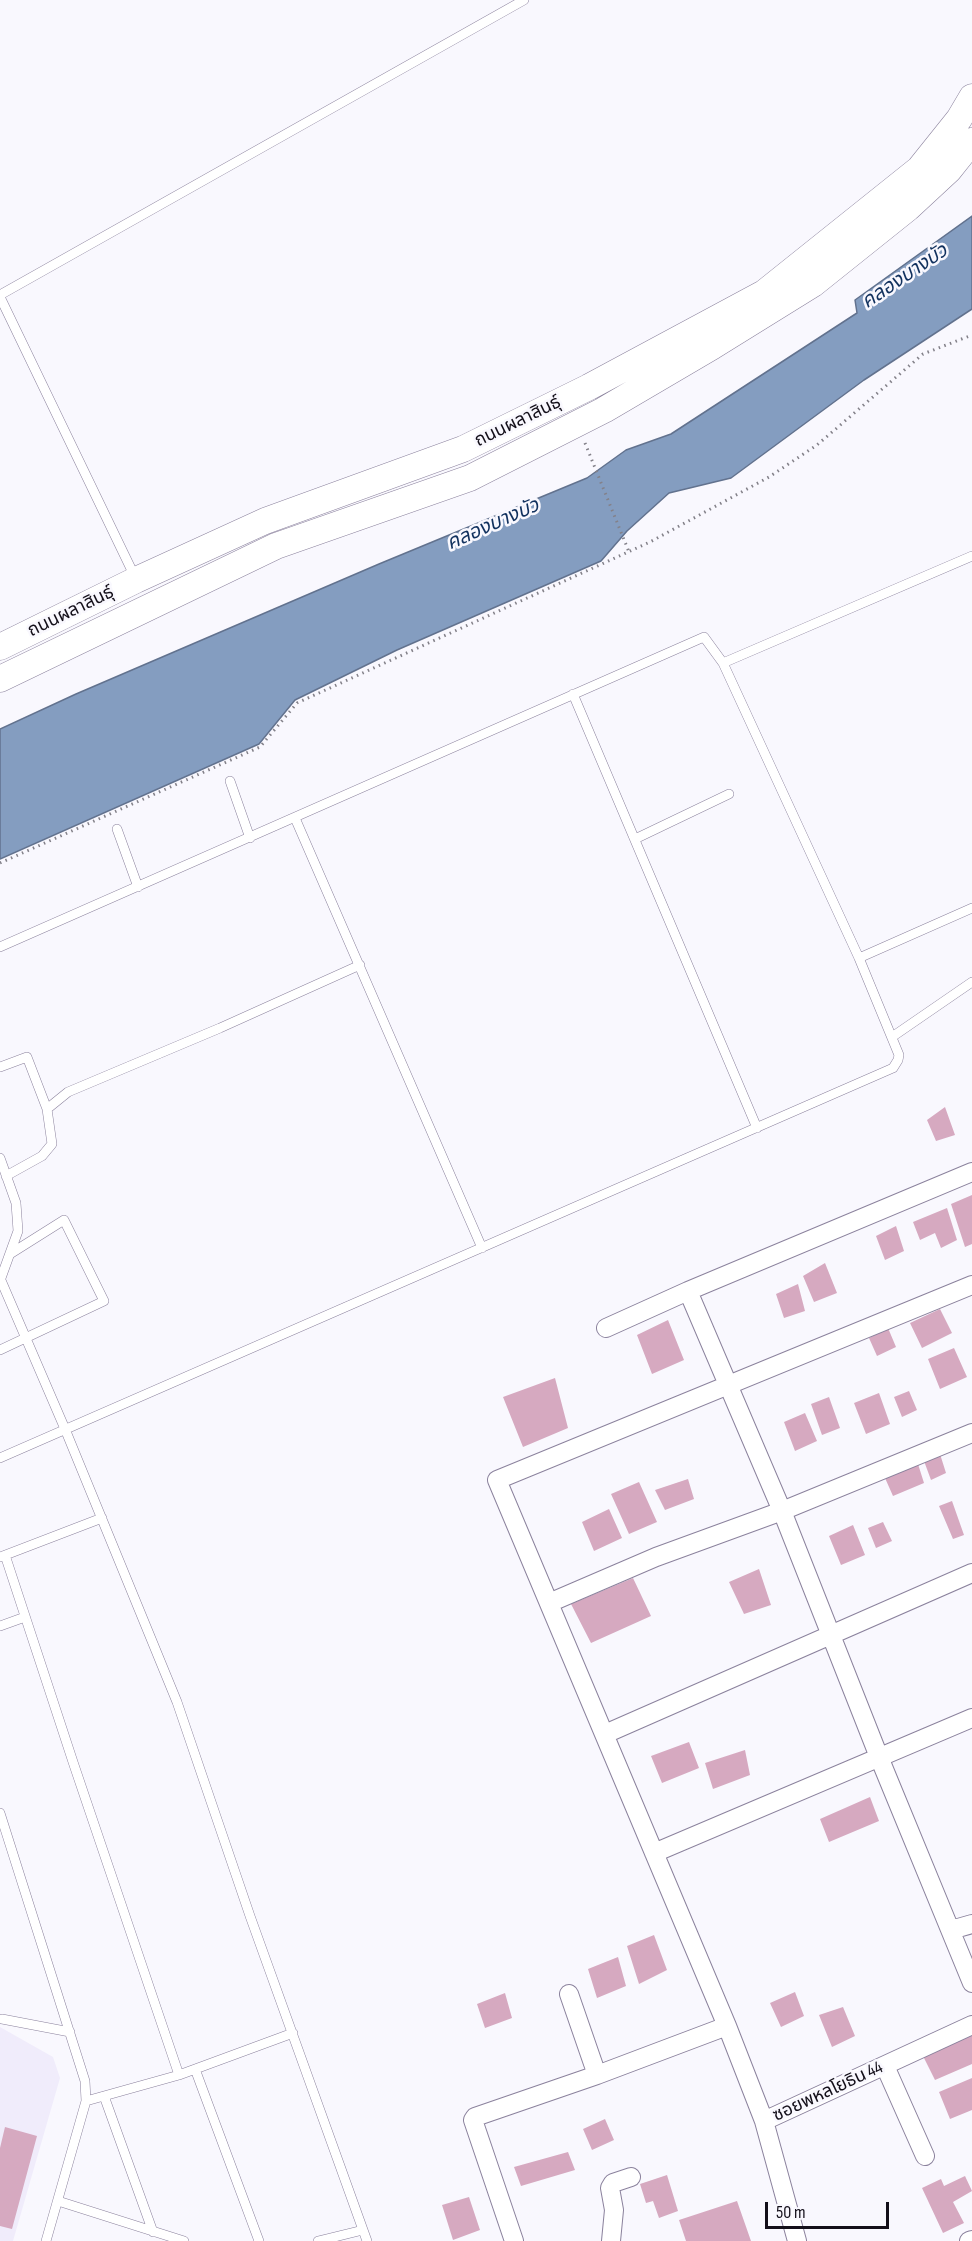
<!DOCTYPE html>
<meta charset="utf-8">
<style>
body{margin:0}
#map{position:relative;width:972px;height:2241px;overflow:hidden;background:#f9f8fe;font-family:"Sofia Sans Condensed",sans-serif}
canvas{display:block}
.scale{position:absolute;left:765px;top:2202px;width:124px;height:27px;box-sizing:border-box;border:3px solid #130f19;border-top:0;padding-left:8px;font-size:18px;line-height:21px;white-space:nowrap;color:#130f19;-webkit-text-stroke:4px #f9f8fe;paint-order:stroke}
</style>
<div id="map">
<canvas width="972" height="2241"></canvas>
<div class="scale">50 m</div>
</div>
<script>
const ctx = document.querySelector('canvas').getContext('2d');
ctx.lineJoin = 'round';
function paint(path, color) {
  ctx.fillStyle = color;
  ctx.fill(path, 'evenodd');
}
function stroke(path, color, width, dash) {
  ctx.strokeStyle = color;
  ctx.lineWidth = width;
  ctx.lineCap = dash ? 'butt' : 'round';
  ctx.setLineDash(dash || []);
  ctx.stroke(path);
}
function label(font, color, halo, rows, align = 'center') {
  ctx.font = font + ' "Sofia Sans Condensed","Noto Sans Thai",sans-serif';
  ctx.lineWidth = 5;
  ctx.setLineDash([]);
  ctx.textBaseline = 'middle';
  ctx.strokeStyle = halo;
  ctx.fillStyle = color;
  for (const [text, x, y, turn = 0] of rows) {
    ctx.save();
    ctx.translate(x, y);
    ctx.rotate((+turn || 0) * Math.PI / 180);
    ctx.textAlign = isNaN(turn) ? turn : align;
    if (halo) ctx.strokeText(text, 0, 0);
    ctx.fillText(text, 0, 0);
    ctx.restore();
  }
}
paint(new Path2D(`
 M0 2027 53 2057 60 2078 13 2241H0Z`), '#f0ecfb');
const water = new Path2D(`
 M972 216V309L864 380 731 478 669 493 627 531 601 561 397 650 295 700 259 744 0 859V729L76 694 379 564 587 478 626 450 671 434 857 313 855 300Z`);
paint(water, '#849dc0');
stroke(water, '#62728e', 1.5);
paint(new Path2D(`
 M945 1107 955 1135 936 1141 927 1120Z
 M972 1195V1244L965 1247 951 1204Z
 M947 1208 957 1240 941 1248 935 1233 920 1240 913 1222Z
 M896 1226 904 1251 885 1260 876 1236Z
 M825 1263 837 1293 814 1302 803 1276Z
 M798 1284 805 1311 784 1318 776 1294Z
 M940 1309 952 1333 922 1348 910 1323Z
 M668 1320 684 1360 652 1374 637 1335Z
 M888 1328 896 1347 877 1356 869 1338Z
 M954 1348 967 1377 940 1389 928 1359Z
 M555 1378 568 1428 523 1447 503 1397Z
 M909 1391 917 1410 902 1417 894 1397Z
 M879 1393 890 1424 866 1434 854 1403Z
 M829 1397 840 1428 822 1435 811 1404Z
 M805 1413 817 1441 795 1451 784 1422Z
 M940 1454 946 1473 931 1480 924 1461Z
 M918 1464 924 1483 893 1496 885 1478Z
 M688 1479 694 1499 665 1510 655 1490Z
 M639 1482 657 1522 629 1534 611 1494Z
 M952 1501 964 1535 953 1539 939 1506Z
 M609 1509 622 1538 594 1551 582 1522Z
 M883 1522 892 1541 876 1548 868 1528Z
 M853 1525 865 1555 841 1565 829 1536Z
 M759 1569 771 1605 744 1614 729 1582Z
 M633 1578 651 1616 591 1643 571 1604Z
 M689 1742 699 1768 662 1783 651 1756Z
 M745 1750 750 1775 713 1789 705 1763Z
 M870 1797 879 1821 829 1842 820 1819Z
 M654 1935 667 1970 639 1984 627 1946Z
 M618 1957 626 1986 597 1998 588 1969Z
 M795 1992 804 2016 781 2027 770 2003Z
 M505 1993 512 2018 485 2028 477 2004Z
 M843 2007 855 2036 832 2047 819 2015Z
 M972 2035V2064L935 2080 923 2056Z
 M972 2078V2110L950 2119 939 2092Z
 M605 2119 614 2140 592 2150 583 2129Z
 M5 2127 37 2136 12 2229 0 2226V2148Z
 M568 2152 575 2170 521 2186 514 2167Z
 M667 2175 678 2211 659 2218 653 2201 646 2203 640 2184Z
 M965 2176 972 2191 953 2202 964 2223 943 2233 922 2188 941 2179 944 2186Z
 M469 2197 480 2230 453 2240 442 2205Z
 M737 2201 751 2241H686L679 2220Z`), '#d6a9c0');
const lane = new Path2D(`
 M0 295 524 0
 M0 297 135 577
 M723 663 972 556
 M573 694 757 1128
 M230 781 250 838
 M295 818 482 1248
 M117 829 138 887
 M635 839 729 794
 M0 947 704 637 723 663 859 958 899 1055 898 1060 893 1068 0 1458
 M859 958 972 908
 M892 1037 972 982
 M0 1067 27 1057 47 1109 52 1144 42 1156 6 1176
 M47 1109 68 1092 220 1028 360 965
 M0 1158 16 1203 18 1231 1 1278
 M0 1278 65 1429 177 1702 250 1916 367 2241
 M0 1350 104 1301 64 1220 10 1254
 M5 1555 73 1762 179 2075
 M0 1557 102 1518
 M0 1626 25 1617
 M0 1813 85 2081 86 2101 46 2241
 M2 2019 70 2032
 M195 2069 259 2241
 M104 2096 153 2232
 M86 2101 179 2075 293 2033
 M58 2201 184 2241
 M318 2241 363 2230`);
const street = new Path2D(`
 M972 1172 688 1291 782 1511 879 1757 972 1983
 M606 1328 688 1291
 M549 1603 656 1557 782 1511 972 1433
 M605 1734 972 1573
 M654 1853 972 1718
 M951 1930 972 1924
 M569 1994 597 2075
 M885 2066 925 2156
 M764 2121 972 2025
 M514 2241 473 2120 475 2117 597 2075 727 2026
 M611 2241 614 2210 610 2188 613 2183 631 2177
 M797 2241 764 2121 727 2026 497 1480 972 1285
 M969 2241 972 2240`);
const secondary = new Path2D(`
 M0 647 136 580 265 521 463 449 589 387 764 293 919 169 959 119 972 97
 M0 679 276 546 470 478 604 410 713 346 813 284 908 208 949 170 972 141`);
stroke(lane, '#8b829d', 10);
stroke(street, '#8b829d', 20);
stroke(secondary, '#8b829d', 27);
stroke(new Path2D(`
 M585 443 629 552
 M0 863 260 747 297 703 650 542 769 477 817 445 923 354 972 335`), '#838189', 3, [1.5, 4.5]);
stroke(lane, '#fff', 9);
stroke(street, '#fff', 18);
stroke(secondary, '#fff', 26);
label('18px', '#130f19', '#f9f8fe', [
 ["ถนนผลาสินธุ์",518,422,-26],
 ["ถนนผลาสินธุ์",71,612,-26],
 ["ซอยพหลโยธิน 44",828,2092,-25]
]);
label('italic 20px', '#11315e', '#f9f8fe', [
 ["คลองบางบัว",905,277,-34],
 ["คลองบางบัว",493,525,-24]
]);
</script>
